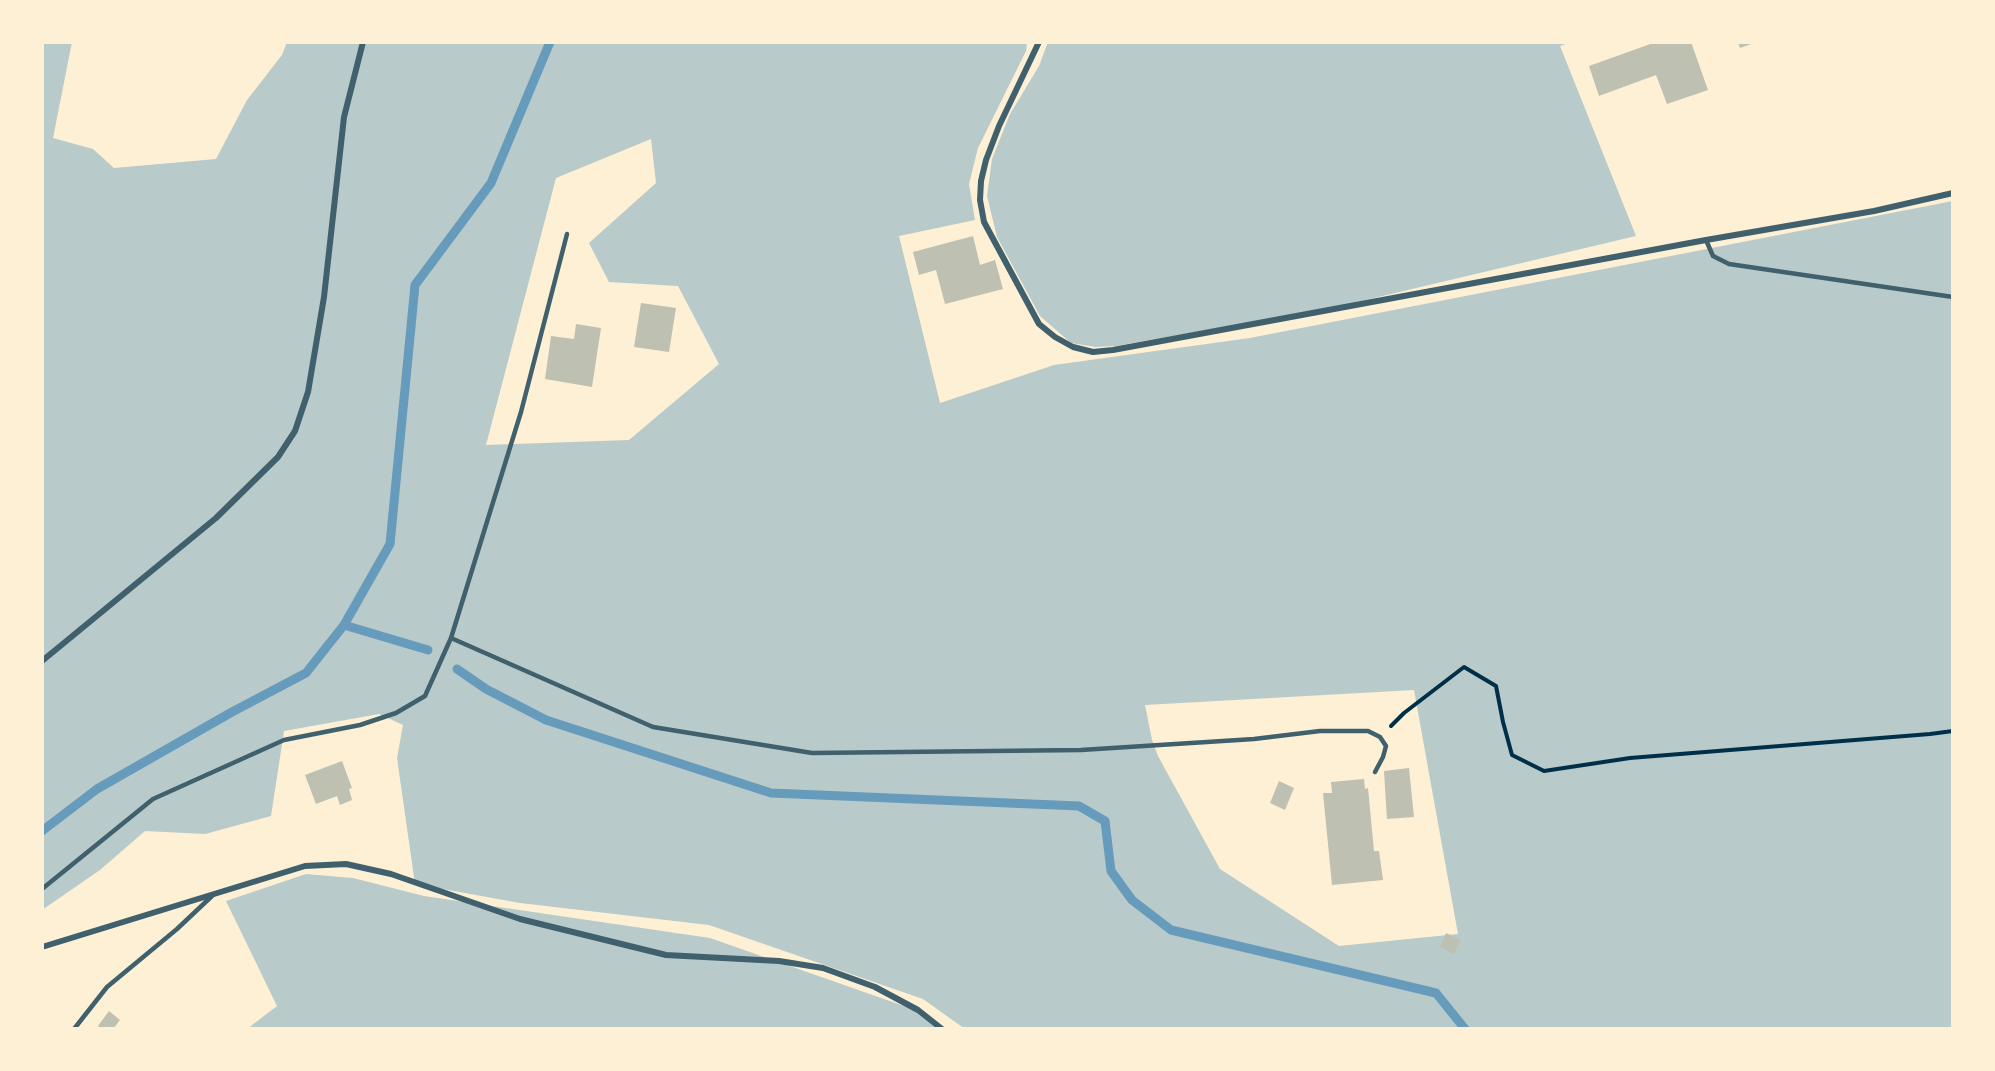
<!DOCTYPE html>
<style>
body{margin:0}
#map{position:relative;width:1995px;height:1071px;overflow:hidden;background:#fdf0d5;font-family:Rubik,sans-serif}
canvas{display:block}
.frame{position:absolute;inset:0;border:44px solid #fdf0d5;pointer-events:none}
</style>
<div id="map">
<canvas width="1995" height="1071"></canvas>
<div class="frame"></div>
</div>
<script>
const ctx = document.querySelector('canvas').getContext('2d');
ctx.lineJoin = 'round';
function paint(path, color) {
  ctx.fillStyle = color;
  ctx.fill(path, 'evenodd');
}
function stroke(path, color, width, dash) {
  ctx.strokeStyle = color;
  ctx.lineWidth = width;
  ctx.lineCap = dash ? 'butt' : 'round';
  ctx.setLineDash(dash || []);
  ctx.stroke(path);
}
paint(new Path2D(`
 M42 42H72L53 138 93 149 114 168 216 159 247 100 282 55 287 42H1027L1026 51 978 148 969 184 975 220 899 236 940 403 1054 365 1250 338 1953 201V1029H965L923 999 709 925 520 903 415 884 397 758 403 725 379 714 284 731 271 816 205 834 145 831 100 870 42 910ZM651 139 656 183 589 243 609 282 678 286 719 364 629 440 486 445 556 178ZM1414 690 1458 934 1339 946 1220 869 1158 756 1152 740 1145 705Z
 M1048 42H1571L1560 46 1636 236 1336 307 1116 346 1096 347 1071 343 1040 316 997 237 987 196 992 159 1010 114 1039 66Z
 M306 874 353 878 424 896 710 938 924 1013 947 1029H247L277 1006 226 901Z`), '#b9caca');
stroke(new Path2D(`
 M344 625 428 650
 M457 669 486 689 546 720 771 793 1079 806 1105 821 1111 871 1132 900 1171 930 1436 993 1465 1029
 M42 831 97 789 232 712 306 673 344 625 390 544 415 285 491 183 550 42`), '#669bbc', 9);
paint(new Path2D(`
 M1656 42H1691L1708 90 1667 104 1656 75 1599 96 1589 66Z
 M1738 42H1757L1740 48Z
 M973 236 980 265 995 260 1003 289 945 304 936 270 919 275 913 252Z
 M641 303 676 308 669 352 634 347Z
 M576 324 601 328 592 387 545 379 551 336 574 339Z
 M342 761 352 788 349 789 352 800 340 805 337 796 316 804 305 775Z
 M1409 768 1414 817 1387 819 1384 771Z
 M1364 779 1365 789 1368 788 1374 851H1379L1383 880 1332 885 1323 793H1332L1331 782Z
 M1279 781 1294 788 1285 810 1270 803Z
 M1446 933 1461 940 1454 954 1440 947Z
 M109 1011 120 1020 113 1029H102L98 1026Z`), '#bec0b2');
stroke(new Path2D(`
 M1391 726 1404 713 1464 667 1496 686 1503 722 1512 755 1544 771 1630 758 1930 734 1953 731`), '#003049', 4);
stroke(new Path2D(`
 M1706 240 1713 256 1729 264 1953 297
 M451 638 653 727 812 753 1081 750 1254 739 1320 731H1368L1380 737 1386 746 1383 757 1375 772
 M42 889 153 799 284 740 360 725 396 713 425 696 451 638 521 412 567 234
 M74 1029 107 987 177 929 212 896`), '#3f606c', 4.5);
stroke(new Path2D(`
 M1039 42 999 126 986 160 981 181 980 200 984 222 1039 324 1055 337 1073 347 1093 352 1113 350 1706 240 1874 211 1953 193
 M42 661 216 518 278 457 295 431 308 392 324 297 344 117 363 42
 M42 947 305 866 346 864 391 874 520 919 666 955 779 961 823 968 875 987 918 1010 942 1029`), '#3f606c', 6);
</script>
